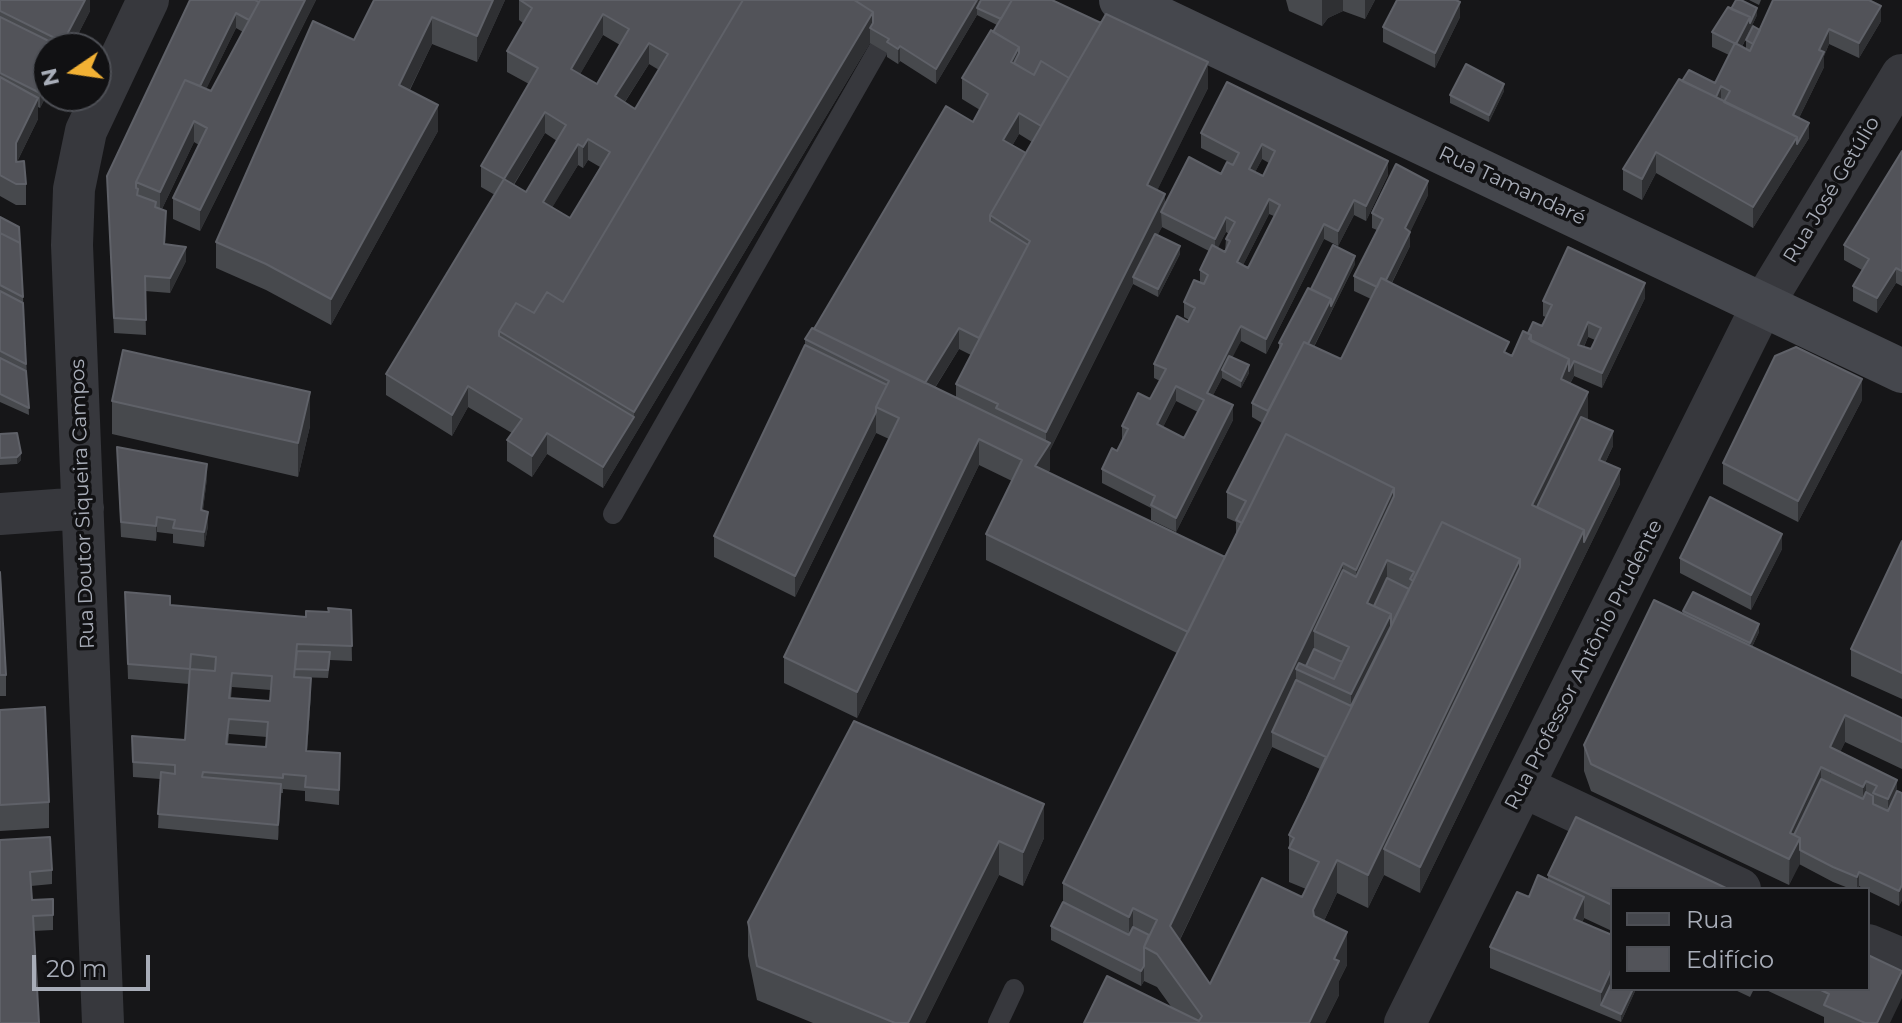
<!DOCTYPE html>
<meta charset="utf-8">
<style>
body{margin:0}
#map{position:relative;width:1902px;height:1023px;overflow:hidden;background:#161618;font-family:Montserrat,sans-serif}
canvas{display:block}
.legend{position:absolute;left:1610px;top:887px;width:260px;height:104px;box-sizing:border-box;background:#111113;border:2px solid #4d4f55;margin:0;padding:10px 14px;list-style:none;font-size:24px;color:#a8adb8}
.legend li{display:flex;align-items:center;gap:16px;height:40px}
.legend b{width:40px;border:2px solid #4d4f55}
.north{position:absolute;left:32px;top:32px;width:80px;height:80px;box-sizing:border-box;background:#111113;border:2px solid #4d4f55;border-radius:50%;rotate:257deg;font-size:22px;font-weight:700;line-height:32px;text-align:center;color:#a8adb8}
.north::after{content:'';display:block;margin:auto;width:28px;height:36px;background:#f2b134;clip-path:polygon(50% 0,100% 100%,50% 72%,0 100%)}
.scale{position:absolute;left:32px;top:955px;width:118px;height:36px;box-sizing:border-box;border:4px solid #a8adb8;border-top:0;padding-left:10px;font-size:24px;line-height:28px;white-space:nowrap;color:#a8adb8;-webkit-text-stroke:6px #111113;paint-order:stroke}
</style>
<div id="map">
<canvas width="1902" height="1023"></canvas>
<ul class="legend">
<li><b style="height:10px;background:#45474d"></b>Rua</li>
<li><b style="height:22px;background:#525359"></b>Edifício</li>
</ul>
<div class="north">N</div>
<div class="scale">20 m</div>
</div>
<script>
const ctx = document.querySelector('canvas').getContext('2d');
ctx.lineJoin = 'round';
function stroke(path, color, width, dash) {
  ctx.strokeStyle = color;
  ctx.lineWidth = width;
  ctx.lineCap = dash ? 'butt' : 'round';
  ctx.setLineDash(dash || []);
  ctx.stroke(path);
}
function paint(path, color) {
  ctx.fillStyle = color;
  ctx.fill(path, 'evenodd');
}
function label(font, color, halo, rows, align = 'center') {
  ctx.font = font + ' Montserrat,sans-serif';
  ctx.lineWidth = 7;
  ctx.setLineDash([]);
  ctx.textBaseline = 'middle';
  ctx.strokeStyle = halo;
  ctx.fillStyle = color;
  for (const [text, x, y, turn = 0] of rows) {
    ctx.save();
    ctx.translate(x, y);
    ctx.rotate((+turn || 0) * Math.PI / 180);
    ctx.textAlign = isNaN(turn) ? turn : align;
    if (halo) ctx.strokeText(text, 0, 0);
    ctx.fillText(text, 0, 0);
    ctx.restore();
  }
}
stroke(new Path2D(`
 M613 514 879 48
 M998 1023 1014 989`), '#37383d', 20);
stroke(new Path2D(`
 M0 514 83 508
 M1524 787 1740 889
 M1868 945 1902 959
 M103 1023 72 245 74 189 86 131 148 0
 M1405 1023 1762 306 1902 75`), '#37383d', 42);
stroke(new Path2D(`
 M1121 0 1902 371`), '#45474d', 44);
paint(new Path2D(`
 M0 0H90V11L71 48H48V92L40 108 38 107V119L17 162 26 184V205H16L0 196Z
 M190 0H316L200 231 173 219V198L199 145 194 142 162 209 166 226 165 244 186 261 170 293 145 291 146 335 114 333 107 176ZM236 28 243 32 211 91 206 89Z
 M374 0H505L477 62 432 44 410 90 438 131 331 325 266 290 216 268V242L354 40Z
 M519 0H1052L1208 88 1157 190 1165 205 1221 174 1233 164 1201 148V133L1227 82 1388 175 1366 221 1354 215 1338 246 1324 239 1266 354 1241 341 1239 344 1232 357 1249 373 1241 388 1222 378 1213 395 1233 420 1176 532 1151 520V508L1102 483V469L1117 451 1122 441V426L1150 399 1160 381 1154 378V364L1189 320 1184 317V302L1200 282V270L1209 251 1162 227 1157 235 1180 254 1158 297 1133 284 1050 450V470L1048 472 1225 557 1236 535V522L1227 518V492L1262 423 1252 417V403L1279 350V343L1311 289 1355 264 1314 347 1341 359 1371 299 1354 291V276L1377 230 1372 228V213L1428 195 1410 232V246L1392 283 1512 356 1528 333 1542 326 1546 317 1543 316V301L1645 298 1602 388 1574 376 1570 384 1587 419 1613 446 1605 463 1620 484 1420 893 1384 875 1368 908 1337 893 1324 921 1347 965 1339 981V995L1325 1023H1084L1172 1008 1157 987 1144 981 1141 986 1051 940V926L1063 902V883L1177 653 986 560V534L1012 481 979 465 857 718 784 683V657L889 439 876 433 795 597 714 557V536L805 345V339L973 122 980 110 962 99V78L997 25 977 15 936 84 900 61 898 64 887 57V53L870 43 603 488 547 454 532 477 507 461V440L512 433 468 407 452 436 386 395V374L495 195 481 187V166L529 84 507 72V51L523 23 519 20ZM603 35 620 45 597 84 580 74ZM649 64 659 70 635 109 625 102ZM545 133 557 141 526 192 514 185ZM1019 134 1032 142 1026 153 1012 146ZM1262 159 1269 163 1263 176 1255 172ZM588 160 600 167 570 218 552 207 578 165 583 168ZM1269 214 1274 216 1248 268 1243 265ZM1226 232 1229 234 1226 239 1225 252 1217 248ZM1588 337 1595 340 1591 349 1584 347ZM959 349 971 355 956 384V398L935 388ZM1176 401 1198 412 1184 438 1163 427ZM1272 747 1320 769 1289 835V882L1306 889 1302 897 1210 984 1180 940Z
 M1286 0H1375L1365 19 1343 11 1328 18 1322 26 1289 11Z
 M1749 0H1761L1759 5Z
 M1757 15 1742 47 1750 51 1746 48V40L1760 30 1881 21 1859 58 1829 44 1824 56V67L1799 118 1809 138 1753 228 1656 173 1642 200 1623 190V169L1682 81 1715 83 1729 55 1712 47V32Z
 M1460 17 1435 68 1383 42V27Z
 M1504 91 1489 122 1450 103V95Z
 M1902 151V286L1896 283 1877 313 1853 301V286L1862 270 1844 260V245Z
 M0 217 23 297 29 415 0 402Z
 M1862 400 1798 522 1723 484V463Z
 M112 401 310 426 298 477 112 434Z
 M0 434 21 460 17 464 0 465Z
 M117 447 207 478 203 510 208 526 204 547 173 543V534L157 532 156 541 121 537Z
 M1902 541V699L1851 676V649Z
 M1782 549 1751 610 1680 573V558Z
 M0 572 6 675V696H0Z
 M125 592 170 606 306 617 328 612 351 610 352 661 330 660 328 678 295 677 311 693 307 751 340 753 339 805 305 801V791L283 789V793H281L278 840 158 828 160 779 133 777 132 736 185 740 189 684 128 679ZM232 687 271 690 270 701 231 698ZM229 734 267 737 266 747 228 744Z
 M1683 611 1759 632 1752 647 1902 718V769L1845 742 1840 752 1897 791 1902 793V900L1899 906 1868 891V889H1864L1859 886 1858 889H1851L1833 882 1799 864 1789 885 1591 791 1584 771V745L1683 614Z
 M0 710 49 802V828L0 831Z
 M854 721 1044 838 1023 886 999 875 925 1023H813L757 1000 748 956V922Z
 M0 840 52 870V884L31 886 32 900 53 899V930L33 931Z
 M1548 875 1612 889V931L1584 918 1582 923 1612 989H1636L1621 1022 1490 968V947L1529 897 1548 880Z
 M1733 989H1754L1750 997Z
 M1764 989H1868L1890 1023H1824V1017Z`), '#47494d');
paint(new Path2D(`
 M85 0H90V11L71 48H63V42Z
 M305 0H316L200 231V210Z
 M493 0H505L477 62V36Z
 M977 0H983L977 8V15L936 84V69Z
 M1322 0H1343V11L1328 18 1322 26Z
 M1365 0H1375L1365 19Z
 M1460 2V17L1435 68V53Z
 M1881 6V21L1859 58V43Z
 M1757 8V15L1736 59V44L1750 17Z
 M873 12V30L870 28V43L603 488V467L634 417V412Z
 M236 13V28L198 106V92Z
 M603 14V35L571 90V69Z
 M432 17V44L399 111V85Z
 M1829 29V44L1824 56V67L1793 130V115L1819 50Z
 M649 43V64L615 117V96Z
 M900 46V61L898 64V49Z
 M1019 47V68L1011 62Z
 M1208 62V88L1147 211V185Z
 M48 77V92L40 108V93Z
 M1504 84V91L1489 122V115Z
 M1721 86V101L1713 102Z
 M38 98V119L16 164V143Z
 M438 105V131L331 325V299Z
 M545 112V133L504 200V179Z
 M1019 113V134L1003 161V140Z
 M194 121V142L160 213V192Z
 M1809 123V138L1753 228V207L1797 137Z
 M588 139V160L583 168V147Z
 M578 144V165L543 223V202Z
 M1262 144V159L1249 184V169Z
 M1656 152V173L1642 200V179Z
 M1388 161V175L1366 221V206Z
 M1428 181V195L1405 243 1410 232V246L1381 304V289L1405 228Z
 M1165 194V214L1161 212 1162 227 1136 278 1133 277V284L1050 450V470L1035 492V466L1046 449V432Z
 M1269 199V214L1237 277V262Z
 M1354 200V215L1338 246V231Z
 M1226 217V232L1215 254V239Z
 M1324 224V239L1266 354V339Z
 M1180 246V254L1158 297V289Z
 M186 247V261L170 293V278Z
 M1355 256V264L1273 428V414L1331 299Z
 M1896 268V283L1877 313V298Z
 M1645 283V298L1602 388V373Z
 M1588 322V337L1578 359V345Z
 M1241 326V341L1225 372 1222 370V378L1207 407V393Z
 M959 328V349L922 408V387Z
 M1569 359 1574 361V376L1569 385 1561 379Z
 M1249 365V373L1241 388V381Z
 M1862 379V400L1798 522V501Z
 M468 386V407L452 436V415Z
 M1176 386V401L1157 439V424Z
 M310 392V426L298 477V443Z
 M1588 392V419L1538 519 1532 505Z
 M1233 405V420L1176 532V518Z
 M876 412V433L795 597V576Z
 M1613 431V446L1599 475V460Z
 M547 433V454L532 477V456Z
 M979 439V465L857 718V692Z
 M21 453V460L17 464V457Z
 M207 464V478L201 524V510Z
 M1620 469V484L1420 893V867L1584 530Z
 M1394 488V522L1356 604V570Z
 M208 512V526L204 547V532Z
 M157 517V532L156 541V526Z
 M1782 534V549L1751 610V595Z
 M1520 559V593L1384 849V875L1368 908V875Z
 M1387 560V586L1370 623 1367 603Z
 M1343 563V597L1314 631V657L1307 674 1296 669V695L1272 732V747L1170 960V926Z
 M1410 605 1351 721V694L1391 614Z
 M1759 624V632L1750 651V643Z
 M311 678V693L306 765V751Z
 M1845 715V742L1830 774V747Z
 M1821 767V794L1800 839V864L1789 885 1790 833Z
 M1897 780V806L1888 826V799Z
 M1866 781V807L1863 813V787Z
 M281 784V799L278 840V825Z
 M1044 804V838L1023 886V852Z
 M999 841V875L925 1023H908Z
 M1337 860V893L1313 944V910Z
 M1859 872V886L1857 889V877Z
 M1902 885V900L1899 906V891Z
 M1584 897V918L1574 940V919Z
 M1133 908V942L1129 950V917Z
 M1347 932V965L1339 981V995L1325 1023H1309L1334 959Z
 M1144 966V981L1141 986V971Z
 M1612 968V989L1601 1005V992Z
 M1902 971V998L1890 1023H1877Z
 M1633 989H1636L1621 1022V1014Z`), '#2f3033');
const building = new Path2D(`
 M0 0H85L63 42 0 11Z
 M190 0H255L259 2 249 20 236 13 200 86 185 80 136 182V188L138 189 137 195 156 202 155 207 166 211 164 244 186 247 170 278 145 276 146 320 114 318 107 176Z
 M260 0H305L200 210 173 198 207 128 194 121 160 192 136 182 185 80 211 91Z
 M374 0H493L477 36 432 17 399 85 438 105 331 299 266 264 216 242 313 21 354 40Z
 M520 0H743L563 302 547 292 534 313 516 303 499 331V336L634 417 603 467 547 433 532 456 507 440 522 419 468 386 452 415 386 374 504 179 481 166 538 68 507 51 532 8ZM603 14 629 29 597 84 571 69ZM649 43 668 54 635 109 615 96ZM545 112 566 125 526 192 504 179ZM588 139 610 152 570 218 543 202 578 144 583 147Z
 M743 0H854L873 12 634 412 499 331 516 303 534 313 547 292 563 302Z
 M856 0H977L936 69 900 46 898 49 887 42 889 39 870 28 873 23V12L856 1Z
 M981 0H1012L1001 19 977 8Z
 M1012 0H1052L1101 23 1069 78 1041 61 1034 75 1014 63 1019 53V47L993 32Z
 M1397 0H1456L1460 2 1435 53 1383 27Z
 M1736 0H1741L1757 8 1750 23V17L1731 9Z
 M1773 0H1869L1881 6 1859 43 1829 29 1819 50 1824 52 1793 115 1809 123 1797 144V137L1724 102 1730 91 1721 86 1716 97 1682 81 1689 70 1715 83 1735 43 1750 51Z
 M1728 7 1750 17 1736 44 1712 32Z
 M1106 14 1208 62 1147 185 1165 194 1046 432 996 408 998 404 956 384 1030 241 990 215Z
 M0 17 63 48H48V77L40 93 0 73Z
 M1753 26 1760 30 1753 44 1746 40Z
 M991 30 1019 47 1011 62 1034 75 1041 61 1069 78 1041 126 1019 113 1003 140 1026 153 990 215V221L1028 245 979 338 959 328 925 383 814 329 946 106 973 122 988 94 962 78Z
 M1466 64 1504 84 1489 115 1450 95Z
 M0 77 38 98 16 143V162L24 161 26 184H16L0 175Z
 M1679 79 1797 137 1753 207 1656 152 1642 179 1623 169Z
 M1227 82 1388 161 1366 206 1354 200 1338 231 1324 224 1266 339 1241 326 1239 329 1207 393 1233 405 1176 518 1151 505 1155 496 1102 469 1112 448 1117 451 1128 429 1122 426 1138 393 1150 399 1166 369 1154 364 1177 316 1188 322 1195 308 1184 302 1194 280 1204 284 1208 275 1200 270 1212 245 1225 252 1230 241 1226 239 1235 222 1226 217 1215 239 1161 212 1189 157 1221 174 1227 162 1233 165 1239 153 1201 133ZM1262 144 1275 151 1263 176 1249 169ZM1269 199 1280 205 1248 268 1237 262ZM1176 386 1204 400 1184 438 1157 424Z
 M1902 151V271L1896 268 1877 298 1853 286 1869 259 1844 245Z
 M1396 164 1428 181 1405 228 1410 232 1386 280 1381 278 1377 287 1354 276 1383 219 1372 213Z
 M0 217 19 227 20 243 0 233Z
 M0 233 20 243 23 297 0 285Z
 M1155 234 1180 246 1158 289 1133 277Z
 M1333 245 1355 256 1331 306V299L1311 289Z
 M1568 247 1645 283 1602 373 1574 361 1569 371V359L1531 341V335L1528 333 1533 322 1542 326 1552 305 1543 301ZM1588 322 1601 328 1591 349 1578 345Z
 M1381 278 1509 342 1504 352 1512 356 1523 331 1531 335 1529 339 1569 359 1561 379 1588 392 1532 505 1584 530 1420 867 1384 849 1520 567V559L1442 522 1413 581 1410 579 1414 572 1387 560 1367 603 1391 614 1351 694 1296 669 1299 663 1334 679 1349 647 1314 631 1343 570 1356 577 1394 496V488L1286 434 1242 523 1236 520 1246 501 1227 492 1304 342 1341 359Z
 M1308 288 1331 299 1308 344 1304 342 1268 411 1252 403 1282 344 1279 343Z
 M0 291 23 303 26 364 0 351Z
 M812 328 1050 443 1035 466 1225 557 1188 632 986 534 1022 460 979 439 857 692 784 657 899 418 876 407 889 381 805 339Z
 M805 345 887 385 876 407V412L795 576 714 536Z
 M1796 347 1862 379 1798 501 1723 463 1775 356Z
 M123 350 310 392 298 443 112 401Z
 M1229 356 1249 365 1241 381 1222 370Z
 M0 358 26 371 29 408 0 394Z
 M1581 417 1613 431 1599 460 1620 469 1584 542V530L1537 507Z
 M17 433 21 453 17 457 0 458V434Z
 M1286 434 1394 488 1356 570 1343 563 1170 926 1210 984 1262 878 1302 897 1319 862 1289 848 1294 838 1289 835 1442 522 1520 559 1368 875 1337 860 1313 910 1314 916 1347 932 1334 959 1339 961 1309 1023H1084L1107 976 1199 1021 1202 1016 1157 954 1144 947 1157 920 1133 908 1129 917 1063 883Z
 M117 447 207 464 201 510 208 512 204 532 173 528 175 520 157 517 156 526 121 522Z
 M1710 497 1782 534 1751 595 1680 558Z
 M1902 541V673L1851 649Z
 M0 572 6 675H0Z
 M1387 578 1409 589 1391 626V614L1374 606Z
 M1409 590 1307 798 1326 757 1272 732 1296 680 1351 706Z
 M125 592 170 596V605L271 614 306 617V611L329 612 328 608 351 610 352 646 297 644 294 677 311 678 306 751 340 753 339 790 305 787 306 776 283 774V778L203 772 202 777 281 784 278 825 158 814 161 772 175 774V765L133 762 132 736 185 740 190 669 215 671 216 657 191 654 190 669 128 664ZM232 673 272 676 270 701 229 698ZM229 719 268 722 266 747 226 744Z
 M1693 592 1759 624 1750 643 1683 611Z
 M1654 600 1902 718V742L1845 715 1830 747 1897 780 1888 799 1873 793 1877 786 1866 781 1863 787 1821 767 1790 833 1800 838 1789 859 1591 764 1584 745Z
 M1314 649 1342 662 1334 679 1306 666Z
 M297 651 330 652 328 670 295 669Z
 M45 707 49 802 0 805V710Z
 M854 721 1044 804 1023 852 999 841 908 1023H895L757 966 748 922Z
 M1821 779 1863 799 1866 792 1873 796V804L1888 811 1897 791 1902 793V885L1899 891 1859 872 1857 877 1833 867 1800 850V838L1794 835Z
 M1576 817 1728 889H1612V905L1548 875Z
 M50 837 52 870 30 872 32 900 53 899V915L33 916 39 1023H0V840Z
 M1538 875 1584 897 1574 919 1612 935V968L1601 992 1490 947 1517 892 1529 897Z
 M1063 902 1129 935 1133 927 1149 935 1144 947V966L1141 971 1051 926Z
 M1868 955 1902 971 1877 1023H1865L1824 1005 1829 994 1819 989H1868Z
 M1612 982V989H1633L1621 1014 1601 1005Z`);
paint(building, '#525359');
stroke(building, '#5f6168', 2);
label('20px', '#a8adb8', '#111113', [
 ["Rua Tamandaré",1512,186,25],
 ["Rua José Getúlio",1832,190,-59],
 ["Rua Doutor Siqueira Campos",83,504,-92],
 ["Rua Professor Antônio Prudente",1584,665,-63]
]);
</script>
